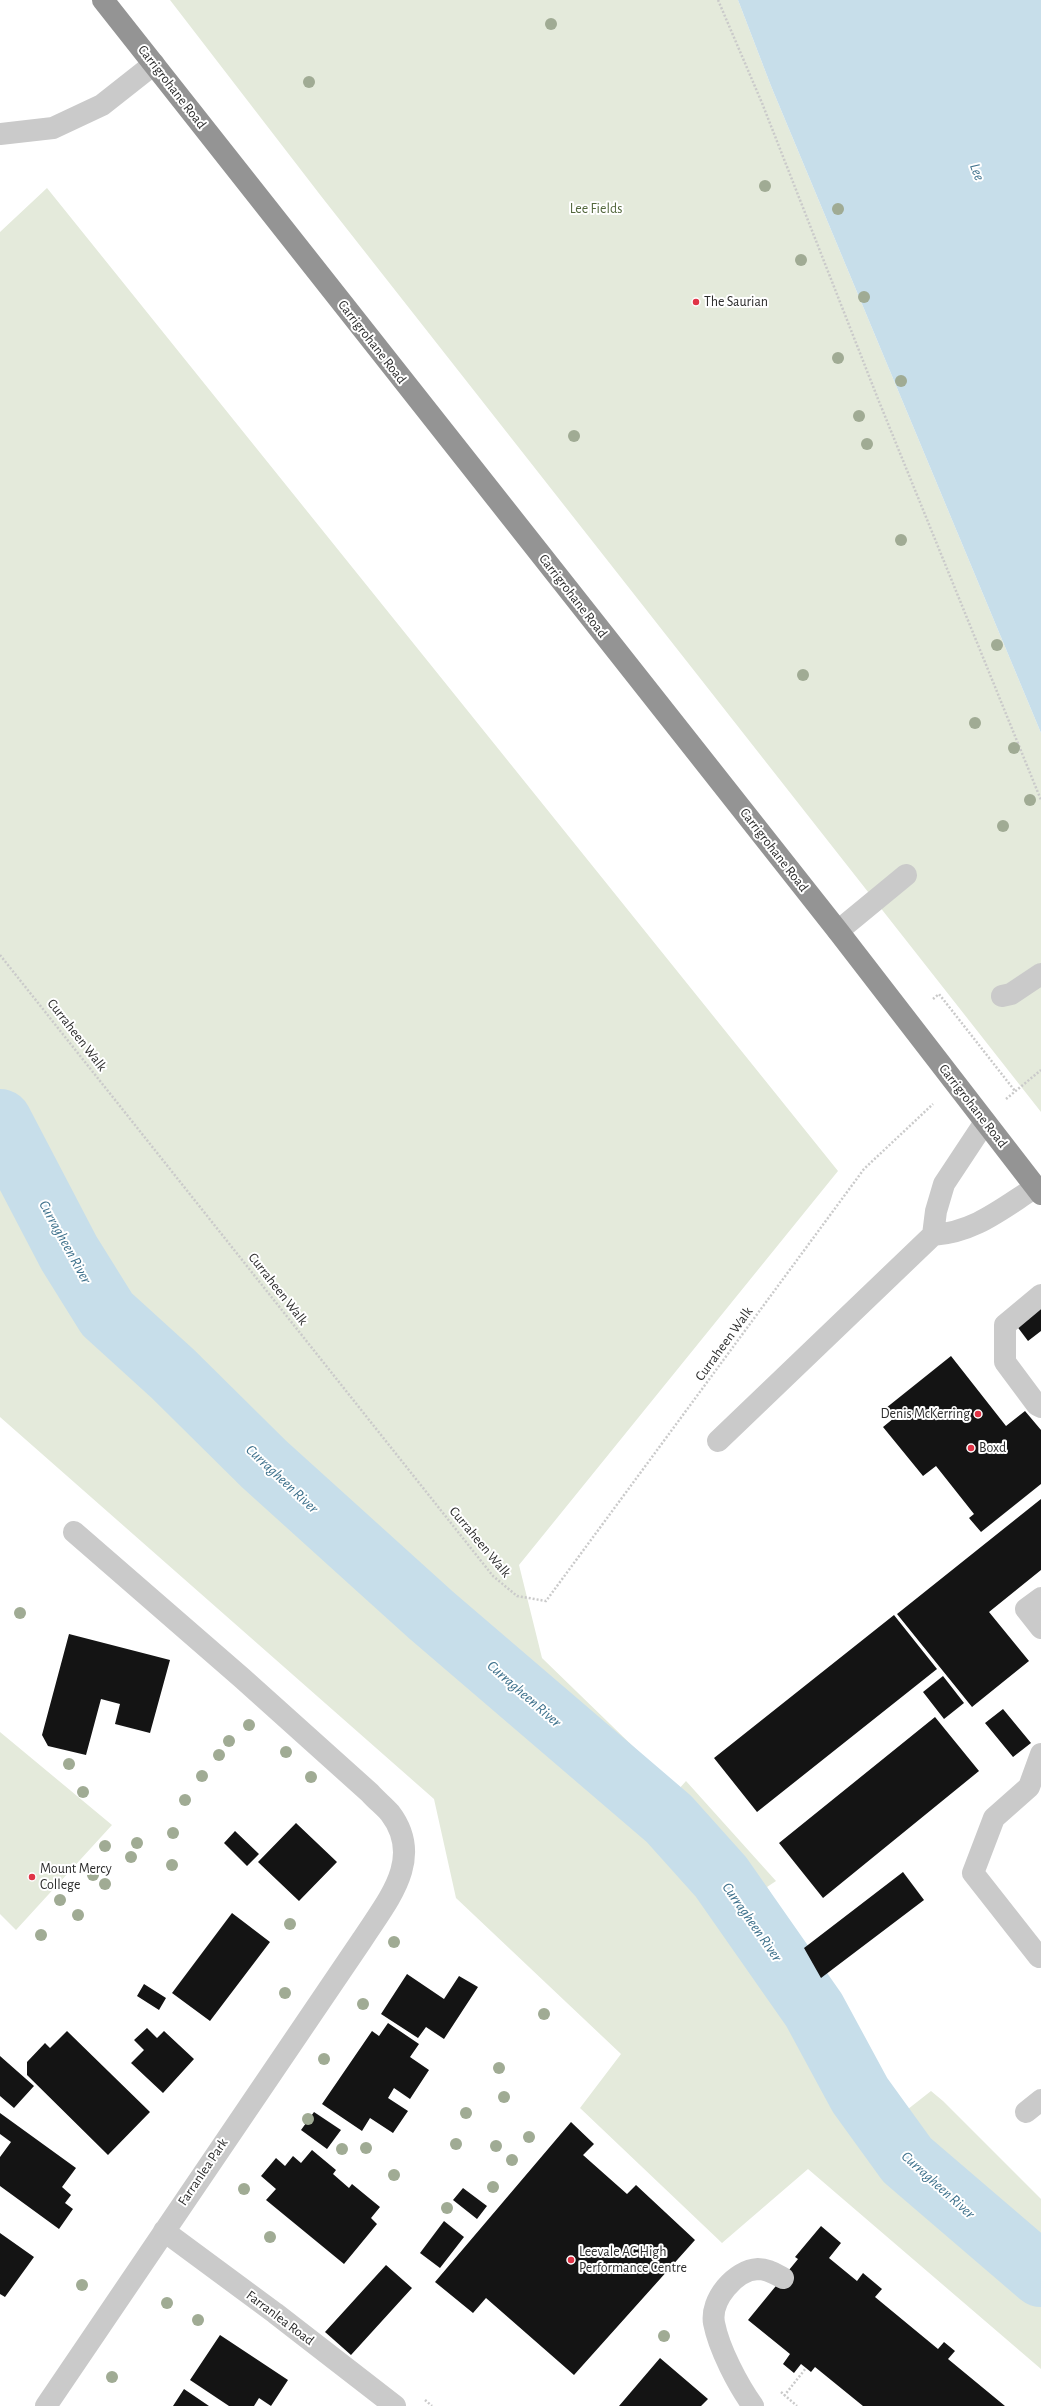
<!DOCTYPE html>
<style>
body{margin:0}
canvas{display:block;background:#fff}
</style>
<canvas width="1041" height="2406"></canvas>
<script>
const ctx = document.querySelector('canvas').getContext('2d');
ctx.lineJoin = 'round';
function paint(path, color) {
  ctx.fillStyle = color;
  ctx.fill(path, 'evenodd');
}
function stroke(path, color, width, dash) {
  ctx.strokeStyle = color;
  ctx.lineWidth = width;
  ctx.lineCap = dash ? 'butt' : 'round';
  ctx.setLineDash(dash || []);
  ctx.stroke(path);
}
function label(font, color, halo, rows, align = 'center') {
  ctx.font = font + ' "Alegreya Sans",sans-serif';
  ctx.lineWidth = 4;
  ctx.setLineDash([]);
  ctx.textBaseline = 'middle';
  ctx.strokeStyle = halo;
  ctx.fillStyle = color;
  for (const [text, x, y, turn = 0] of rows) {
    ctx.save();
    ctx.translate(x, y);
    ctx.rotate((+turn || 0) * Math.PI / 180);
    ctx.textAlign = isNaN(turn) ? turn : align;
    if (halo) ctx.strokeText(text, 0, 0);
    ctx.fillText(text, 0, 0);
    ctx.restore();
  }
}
paint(new Path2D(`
 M170 0H738L771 86 1041 733V1112L321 196Z
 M47 188 838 1171 519 1565 542 1658 678 1790 686 1781 776 1881 767 1887 903 2113 931 2091 943 2101 1041 2199V2369L808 2169 722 2243 580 2108 621 2054 456 1898 434 1799 0 1417V232Z
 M0 1732 112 1825 16 1930 0 1914Z`), '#e4eadb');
paint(new Path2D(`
 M738 0H1041V733L771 86Z`), '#c7deea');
stroke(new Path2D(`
 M0 1121 69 1253 107 1314 173 1374 264 1464 431 1615 669 1819 721 1877 814 2010 860 2095 907 2160 1041 2275`), '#c7deea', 64);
paint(new Path2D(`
 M1041 1306V1331L1028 1341 1016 1325Z
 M951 1356 1006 1426 1025 1411 1041 1430V1484L981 1532 969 1518 974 1514 936 1466 923 1476 883 1427 894 1418 886 1408Z
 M1041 1499V1570L989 1612 1029 1661 972 1707 897 1614Z
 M894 1615 937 1669 757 1812 714 1758Z
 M69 1634 170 1660 150 1733 115 1724 120 1704 101 1699 86 1755 48 1746 42 1735Z
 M943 1676 964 1703 944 1719 923 1692Z
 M1003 1709 1031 1743 1013 1757 985 1723Z
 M935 1717 979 1771 823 1898 779 1843Z
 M296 1823 337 1862 299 1901 258 1862Z
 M235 1831 259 1854 247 1866 224 1843Z
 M903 1872 924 1900 821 1978 804 1948Z
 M232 1913 270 1942 210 2021 172 1993Z
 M407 1974 444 1999 459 1976 478 1987 444 2039 426 2027 418 2038 381 2014Z
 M144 1984 166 1998 159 2010 137 1996Z
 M388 2023 419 2044 410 2057 429 2070 410 2099 394 2088 388 2098 408 2111 393 2133 370 2118 362 2131 322 2104 372 2031 379 2036Z
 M147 2028 157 2038 164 2031 194 2059 163 2093 131 2063 144 2050 134 2040Z
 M67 2031 150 2112 108 2155 27 2075V2062L45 2043 50 2048Z
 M0 2056 34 2086 14 2108 0 2096Z
 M314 2112 341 2130 327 2149 301 2130Z
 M0 2113 76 2168 62 2187 71 2195 65 2203 73 2209 59 2229 0 2186V2157L11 2142 0 2134Z
 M571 2122 594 2144 583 2155 627 2194 636 2185 695 2240 574 2375 486 2298 473 2313 435 2282Z
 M312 2150 336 2170 333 2174 349 2188 352 2184 380 2207 371 2218 377 2224 344 2264 266 2200 276 2189 261 2176 276 2158 285 2166 293 2156 301 2163Z
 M463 2188 487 2206 477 2219 453 2200Z
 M444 2221 464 2237 440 2268 420 2253Z
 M821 2226 841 2243 829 2258 857 2281 863 2273 882 2289 875 2297 938 2349 944 2342 955 2351 948 2359 1005 2406H863L815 2367 811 2372 801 2364 794 2373 783 2364 790 2354 748 2320 798 2259 795 2257Z
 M0 2233 34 2257 5 2297 0 2294Z
 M386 2265 412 2288 351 2355 325 2332Z
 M220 2335 288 2380 271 2406 259 2398 254 2406H229L190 2380Z
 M660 2358 708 2399 701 2406H619Z
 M184 2389 209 2406H173Z`), '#141414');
stroke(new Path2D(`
 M718 0 762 103 878 399 1041 800
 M0 955 493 1576 517 1596 546 1601 864 1169 933 1104
 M933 999 939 994 1015 1091
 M1006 1099 1041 1070
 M781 2392 797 2406
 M784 2396 806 2368
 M425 2400 432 2406`), '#cacaca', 2.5, [2, 2]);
stroke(new Path2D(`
 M0 134 53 128 102 105 154 64
 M838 931 906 875
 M1002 996 1011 994 1041 974
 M933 1235 936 1211 944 1184 985 1122
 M1041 1295 1005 1325V1362L1037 1405 1041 1407
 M718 1441 933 1235C975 1232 1001 1209 1036 1187
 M1041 1598 1026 1609 1041 1628
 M1041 1754 1029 1787 994 1818 973 1873 1039 1957 1041 1956
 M1026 2112 1041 2100
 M164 2231 275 2313 395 2406
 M46 2406 362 1940C387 1901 425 1859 390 1813 384 1806 376 1800 370 1793L242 1678 74 1532
 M753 2406C738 2385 719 2349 714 2323 710 2300 735 2270 758 2269 768 2269 775 2274 783 2278`), '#cacaca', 22);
stroke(new Path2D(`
 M103 0 838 931 1041 1194`), '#949494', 22);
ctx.fillStyle = '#a0ab94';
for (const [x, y] of [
 [551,24],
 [309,82],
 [765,186],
 [838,209],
 [801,260],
 [864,297],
 [838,358],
 [901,381],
 [859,416],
 [574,436],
 [867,444],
 [901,540],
 [997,645],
 [803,675],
 [975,723],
 [1014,748],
 [1030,800],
 [1003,826],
 [20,1613],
 [249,1725],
 [229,1741],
 [286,1752],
 [219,1755],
 [69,1764],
 [202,1776],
 [311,1777],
 [83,1792],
 [185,1800],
 [173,1833],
 [137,1843],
 [105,1846],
 [131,1857],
 [172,1865],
 [93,1875],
 [105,1884],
 [60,1900],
 [78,1915],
 [290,1924],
 [41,1935],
 [394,1942],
 [285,1993],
 [363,2004],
 [544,2014],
 [324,2059],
 [499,2068],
 [504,2097],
 [466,2113],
 [308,2119],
 [529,2137],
 [456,2144],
 [496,2146],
 [366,2148],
 [342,2149],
 [512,2160],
 [394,2175],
 [493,2187],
 [244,2189],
 [447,2208],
 [270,2237],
 [82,2285],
 [167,2303],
 [198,2320],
 [664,2336],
 [112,2377]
]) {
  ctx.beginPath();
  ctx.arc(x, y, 6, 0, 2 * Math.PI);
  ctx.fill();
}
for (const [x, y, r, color] of [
 [696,302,4,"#e03346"],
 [978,1414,4,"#e03346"],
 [971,1448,4,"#e03346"],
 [32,1877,4,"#e03346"],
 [571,2260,4,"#e03346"]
]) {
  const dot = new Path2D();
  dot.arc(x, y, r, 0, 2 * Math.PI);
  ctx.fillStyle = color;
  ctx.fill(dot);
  stroke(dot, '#fff', 1.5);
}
label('14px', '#2d2d2d', '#fff', [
 ["Carrigrohane Road",172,87,52],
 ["Carrigrohane Road",372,342,52],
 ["Carrigrohane Road",573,596,52],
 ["Carrigrohane Road",774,850,52],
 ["Curraheen Walk",77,1035,52],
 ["Carrigrohane Road",973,1106,52],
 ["Curraheen Walk",278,1289,52],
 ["Curraheen Walk",724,1344,-54],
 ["Curraheen Walk",480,1542,50],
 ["Farranlea Park",203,2172,-56],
 ["Farranlea Road",280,2318,37]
]);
label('14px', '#52673c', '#fff', [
 ["Lee Fields",596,209]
]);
label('14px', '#2d2d2d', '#fff', [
 ["The Saurian",704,302],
 ["Denis McKerring",970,1414,"right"],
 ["Boxd",979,1448],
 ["Mount Mercy",40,1869],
 ["College",40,1885],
 ["Leevale AC High",579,2252],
 ["Performance Centre",579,2268]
], 'left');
label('italic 15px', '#3e718c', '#fff', [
 ["Lee",977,172,70],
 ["Curragheen River",65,1242,61],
 ["Curragheen River",282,1479,43],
 ["Curragheen River",524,1694,41],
 ["Curragheen River",752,1922,55],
 ["Curragheen River",938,2185,42]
]);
</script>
